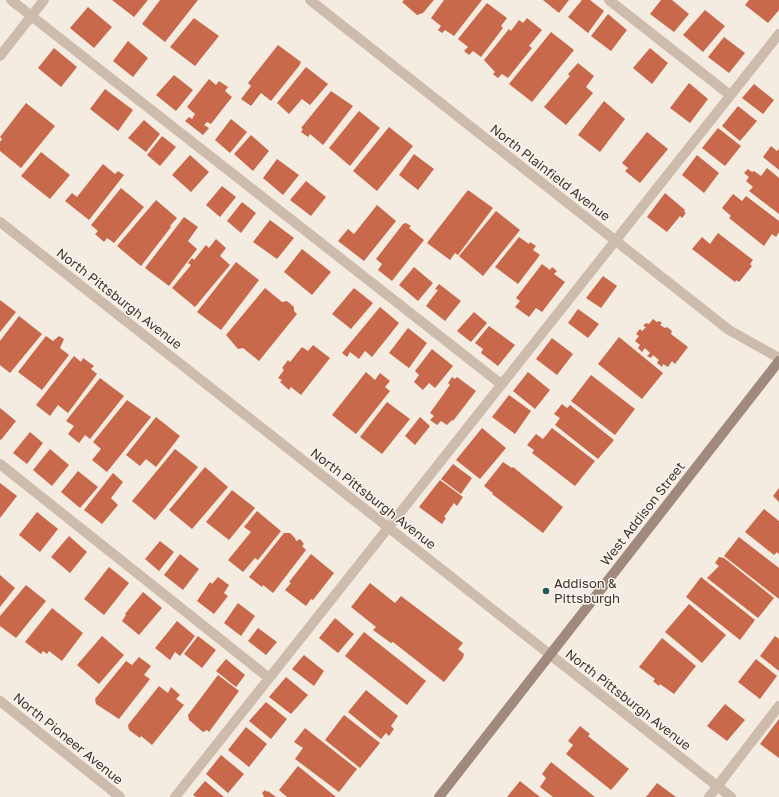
<!DOCTYPE html>
<style>
body{margin:0}
canvas{display:block;background:#f4ebe1}
</style>
<canvas width="779" height="797"></canvas>
<script>
const ctx = document.querySelector('canvas').getContext('2d');
ctx.lineJoin = 'round';
function paint(path, color) {
  ctx.fillStyle = color;
  ctx.fill(path, 'evenodd');
}
function stroke(path, color, width, dash) {
  ctx.strokeStyle = color;
  ctx.lineWidth = width;
  ctx.lineCap = dash ? 'butt' : 'round';
  ctx.setLineDash(dash || []);
  ctx.stroke(path);
}
function label(font, color, halo, rows, align = 'center') {
  ctx.font = font + ' "Golos Text",sans-serif';
  ctx.lineWidth = 3;
  ctx.setLineDash([]);
  ctx.textBaseline = 'middle';
  ctx.strokeStyle = halo;
  ctx.fillStyle = color;
  for (const [text, x, y, turn = 0] of rows) {
    ctx.save();
    ctx.translate(x, y);
    ctx.rotate((+turn || 0) * Math.PI / 180);
    ctx.textAlign = isNaN(turn) ? turn : align;
    if (halo) ctx.strokeText(text, 0, 0);
    ctx.fillText(text, 0, 0);
    ctx.restore();
  }
}
paint(new Path2D(`
 M112 0H148L134 17Z
 M160 0H198L165 42 142 24Z
 M404 0H434L423 13 417 15 402 2Z
 M444 0H482L454 36 445 30 442 33 438 30 441 26 431 18Z
 M543 0H569L559 13Z
 M582 0H590L604 11 588 33 568 17Z
 M661 0H672L689 14 674 32 650 14Z
 M749 0H779V10L768 23 745 5Z
 M487 3 507 18 501 26 503 28 481 57 473 51 469 55 464 51 468 47 458 39Z
 M88 7 112 27 94 48 70 28Z
 M705 10 725 26 703 52 683 35Z
 M608 14 627 30 611 51 591 36Z
 M194 18 219 36 195 66 170 47Z
 M527 18 542 30 529 46 532 48 508 78 502 74 498 78 493 74 495 72 484 60 509 29 511 31 519 20 523 23Z
 M551 32 574 50 532 102 509 84Z
 M724 37 745 53 729 73 708 57Z
 M128 41 148 58 133 77 113 61Z
 M278 45 301 62 299 66 271 101 261 93 251 106 241 99 251 86 248 83Z
 M54 48 77 67 61 87 38 68Z
 M650 48 668 63 652 84 633 68Z
 M578 63 594 76 586 87 593 93 566 125 544 107 570 76 568 74Z
 M306 67 328 84 310 105 302 99 289 114 277 103Z
 M174 75 193 90 176 111 156 95Z
 M209 79 216 85 219 81 228 87 225 91 232 97 211 124 207 122 204 125 209 128 203 135 185 121 189 117 192 119 195 114 187 107Z
 M689 83 708 99 690 123 670 108Z
 M754 84 774 100 763 114 742 98Z
 M105 89 133 110 118 131 90 109Z
 M331 91 353 106 323 145 310 134 308 137 301 132 303 129 301 128Z
 M604 101 625 119 600 152 578 135Z
 M26 103 55 126 21 168 0 151V142L2 139 0 137Z
 M738 106 757 121 740 141 722 126Z
 M359 111 380 128 350 166 329 148Z
 M231 119 247 132 230 153 215 140Z
 M144 120 160 134 146 152 128 138Z
 M389 127 413 146 377 191 353 171Z
 M718 128 741 146 725 166 702 148Z
 M647 132 668 149 640 183 625 171 628 168 622 163Z
 M251 135 269 151 253 171 234 154Z
 M162 136 176 147 160 166 147 155Z
 M771 146 777 151 779 149V170L763 157Z
 M41 152 70 175 50 199 21 176Z
 M414 154 434 169 418 190 399 175Z
 M190 155 209 172 191 192 172 175Z
 M697 155 719 173 704 193 682 175Z
 M277 159 299 175 283 195 263 178Z
 M103 164 115 174 118 171 124 175 89 220 65 201 72 193 77 197Z
 M767 168 779 178V214L749 191 753 187 746 181 749 177 744 173 748 169 752 172 754 171 761 176Z
 M306 181 326 197 311 216 290 200Z
 M222 186 236 197 220 217 206 205Z
 M121 188 144 207 114 243 107 238 104 242 95 234 98 231 91 225Z
 M468 190 493 208 458 255 455 253 450 260 427 243Z
 M665 193 685 210 684 212 686 213 682 218 680 216 667 232 647 217Z
 M733 194 742 201 746 196 779 221V232L776 237 772 234 764 246 729 218 731 216 722 208Z
 M156 200 177 218 170 226 171 227 141 266 117 246Z
 M242 202 256 213 241 233 227 221Z
 M377 205 396 221 364 261 338 241 348 229 354 234Z
 M496 211 520 230 483 276 459 256Z
 M184 217 198 227 188 241 197 249 169 286 145 268Z
 M270 220 294 238 277 259 253 242Z
 M406 223 411 226 409 228 424 240 392 281 378 270 382 264 376 259 403 224Z
 M718 233 753 260 750 264 752 266 739 282 736 280 735 282 692 249 702 237 710 244Z
 M519 237 529 244 530 242 536 246 533 250 540 255 518 284 495 267Z
 M216 239 226 248 220 256 230 265 195 307 172 288 191 265 188 263 192 258 194 260 206 245 209 248Z
 M302 249 331 272 312 295 284 272Z
 M236 262 259 280 221 330 197 312Z
 M542 264 550 270 552 267 557 271 554 274 565 282 542 312 536 308 529 317 515 307 520 301 516 298Z
 M414 267 433 283 418 301 399 285Z
 M603 276 617 286 601 308 586 298Z
 M439 284 461 301 445 321 426 306 438 290 435 289Z
 M265 288 282 302 287 301 294 307V311L297 314 259 361 243 348 238 349 226 335Z
 M354 288 373 303 351 329 332 314Z
 M0 300 16 312 0 332Z
 M380 307 399 323 372 357 365 351 359 359 350 352 347 357 342 353Z
 M578 309 599 324 588 338 568 323Z
 M474 312 487 323 471 342 457 331Z
 M19 316 42 334 10 373 0 365V341Z
 M653 319 657 322 659 321 662 323 660 325 665 328 667 327 672 331 671 334 688 347 675 364 672 361 668 367 663 364 662 367 657 363 659 360 653 355 651 358 647 356 650 353 645 348 642 352 638 348 640 345 635 341 639 336 636 334 640 329 642 331 646 327 643 326 646 323 649 324Z
 M489 326 515 345 498 366 481 353 483 349 475 343Z
 M408 328 427 343 409 368 389 353Z
 M46 336 53 341 59 336 64 339 60 348 69 355 42 390 18 372Z
 M619 337 663 373 642 399 598 364Z
 M552 338 573 354 557 375 536 359Z
 M313 345 330 358 301 395 291 387 289 390 280 382 282 380 278 378 284 370 282 368 288 360 290 362 302 347 308 351Z
 M432 349 453 366 435 388 429 383 423 390 414 382 419 375 415 371Z
 M74 356 81 362 83 358 94 366 91 369 97 374 68 413 58 405 50 416 36 405Z
 M366 372 375 380 380 373 390 381 385 387 390 391 356 434 332 415Z
 M528 372 550 390 535 409 513 391Z
 M591 375 635 409 615 435 571 401Z
 M452 377 455 379 457 377 476 391 453 421 452 420 447 425 441 421 437 425 430 420 434 416 430 413 450 385 448 383Z
 M100 378 124 396 90 439 85 435 79 443 68 434 74 426 66 421Z
 M509 395 531 411 515 434 492 417Z
 M127 400 151 417 107 472 92 460 101 449 93 442Z
 M387 402 410 419 382 454 360 437Z
 M562 404 567 408 570 405 614 440 598 459 555 425 560 418 554 414Z
 M0 408 16 421 1 440 0 439Z
 M156 417 180 436 156 467 146 459 140 466 126 455Z
 M420 417 430 426 415 445 405 436Z
 M482 428 506 448 480 479 456 460Z
 M552 428 595 461 575 486 532 453 534 450 527 445 536 434 543 439Z
 M30 432 43 443 27 464 13 453Z
 M50 449 69 465 52 486 33 470Z
 M175 449 198 467 155 520 132 501Z
 M503 462 512 468 513 467 563 507 543 533 492 494 493 493 484 486Z
 M453 464 472 478 461 494 441 479Z
 M205 467 228 487 192 529 169 510Z
 M78 471 98 487 80 508 61 492Z
 M113 473 123 482 111 498 118 505 102 524 84 510Z
 M440 480 463 497 457 506 454 503 444 517 446 518 442 524 419 507Z
 M0 483 17 496 0 518Z
 M779 488V502L773 496Z
 M232 490 255 508 229 540 206 522Z
 M764 509 779 521V554L777 552 774 555 745 532Z
 M257 511 281 531 258 560 255 558 243 572 228 560 251 532 244 527Z
 M37 512 58 529 40 552 19 535Z
 M284 533H290L295 538 296 541 300 539 304 544 302 546 306 550 273 593 263 585 262 587 249 577Z
 M69 536 87 552 70 573 51 557Z
 M739 537 779 568V599L724 556Z
 M160 541 174 552 159 571 145 559Z
 M180 554 199 569 183 590 164 575Z
 M311 554 334 573 313 600 311 599 306 606 285 590 291 583 289 582Z
 M719 557 724 558 774 598 758 618 707 578 719 566 715 563Z
 M109 567 129 583 104 615 84 599Z
 M0 575 15 588 0 607Z
 M218 577 229 585 224 593 228 596 214 614 197 601 210 582 212 584Z
 M701 577 755 620 740 640 686 597Z
 M370 583 395 603 401 596 463 643 458 649 464 654 463 658 444 682 393 642 391 643 373 630 376 627 351 607Z
 M26 585 46 601 16 638 0 626V616Z
 M143 592 162 608 139 635 122 621 126 615 125 614Z
 M238 603 255 616 241 636 224 623Z
 M689 604 726 635 702 663 665 632Z
 M52 608 83 633 62 661 49 651 47 654 43 651 41 654 25 642Z
 M335 618 354 634 338 653 319 638Z
 M177 621 195 636 180 656 175 652 170 660 155 648Z
 M258 628 277 642 266 655 248 641Z
 M364 632 426 681 407 705 345 656Z
 M102 636 124 655 99 684 77 665Z
 M198 636 216 650 202 668 184 654Z
 M775 636 779 639V671L760 656Z
 M662 638 696 666 674 694 660 684 659 686 653 681 655 679 639 667Z
 M304 655 324 671 314 686 292 669Z
 M139 657 151 666 144 675 150 679 119 719 96 704 95 699 126 661 132 665Z
 M226 659 245 675 236 687 216 671Z
 M756 659 777 676 760 699 738 682Z
 M218 675 239 691 209 732 207 730 203 732 189 720 188 715Z
 M286 677 308 695 291 714 269 697Z
 M159 686 168 693 171 687 180 695 176 699 184 705 152 745 141 736 140 738 129 730 128 725Z
 M366 690 398 716 391 726 394 729 389 736 386 733 381 739 348 712Z
 M266 702 287 719 271 739 249 721Z
 M725 704 745 720 727 741 707 726Z
 M344 715 380 743 360 768 325 740Z
 M779 719V758L760 744Z
 M580 726 590 734 588 736 629 769 611 790 566 754 573 745 568 741Z
 M246 727 267 744 249 767 228 750Z
 M305 728 357 769 339 792 295 759 303 748 294 742Z
 M221 755 244 774 228 793 206 774Z
 M551 762 595 797H553L540 787 546 778 542 774Z
 M298 766 336 797H287L279 790Z
 M205 781 224 797H196L193 795Z
 M520 781 540 797H507Z
 M657 783 676 797H646Z
 M265 790 267 792 268 791 276 797H263L264 796 262 793Z`), '#c8694b');
stroke(new Path2D(`
 M11 0 501 384
 M609 0 730 95
 M0 464 269 678
 M175 797 779 34
 M709 797 779 706`), '#cdbbac', 10);
stroke(new Path2D(`
 M310 0 729 330 779 358
 M0 56 44 0
 M0 222 731 797
 M0 701 120 797`), '#cdbbac', 10);
stroke(new Path2D(`
 M439 797 779 361`), '#a18a7d', 10);
for (const [x, y, r, color] of [
 [546,591,4,"#1f5a5e"]
]) {
  const dot = new Path2D();
  dot.arc(x, y, r, 0, 2 * Math.PI);
  ctx.fillStyle = color;
  ctx.fill(dot);
  stroke(dot, '#fbf5ee', 1.5);
}
label('13px', '#3b302b', '#fbf5ee', [
 ["North Plainfield Avenue",550,173,38],
 ["North Pittsburgh Avenue",119,299,38],
 ["North Pittsburgh Avenue",373,499,38],
 ["West Addison Street",643,514,-52],
 ["North Pittsburgh Avenue",628,700,38],
 ["North Pioneer Avenue",68,739,39]
]);
label('13px', '#3b302b', '#fbf5ee', [
 ["Addison &",554,584],
 ["Pittsburgh",554,599]
], 'left');
</script>
